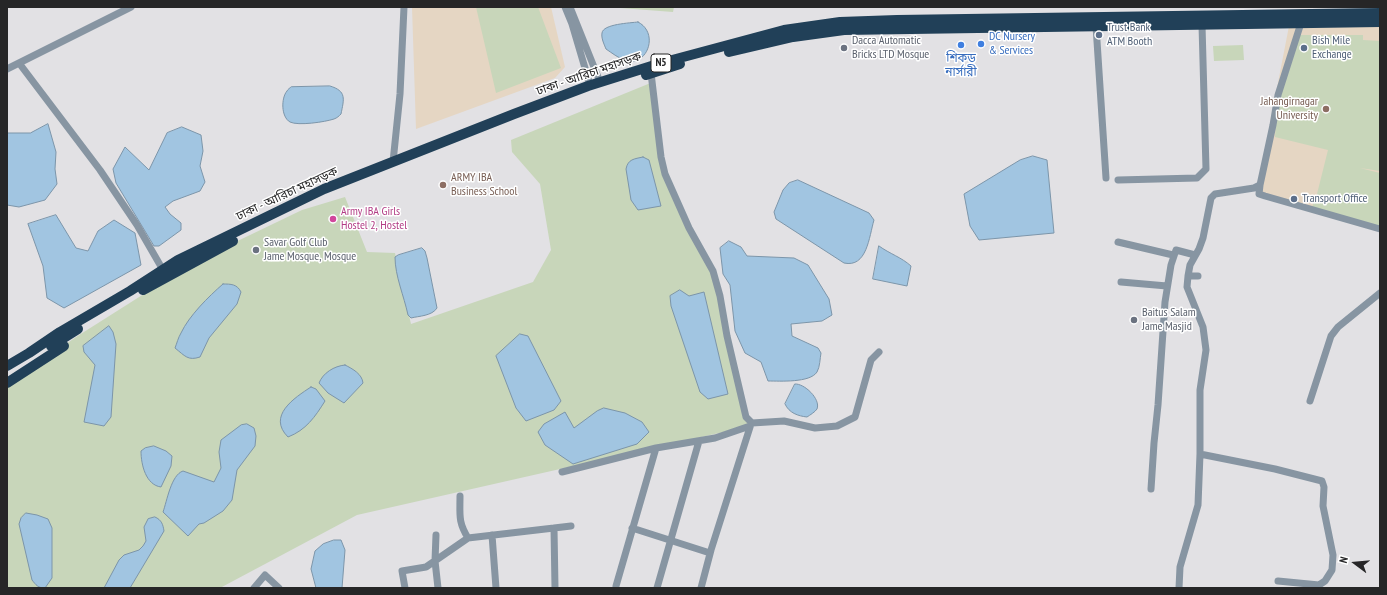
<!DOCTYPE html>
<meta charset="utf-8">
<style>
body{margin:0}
#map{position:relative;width:1387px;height:595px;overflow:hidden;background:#e2e1e4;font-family:"PT Sans Narrow",sans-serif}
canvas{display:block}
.frame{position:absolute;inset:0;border:8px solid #262627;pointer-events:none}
.north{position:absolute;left:1335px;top:543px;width:40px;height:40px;-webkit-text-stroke:3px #fff;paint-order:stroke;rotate:286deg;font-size:11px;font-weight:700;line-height:16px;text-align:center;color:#262627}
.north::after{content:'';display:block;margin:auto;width:14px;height:18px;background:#262627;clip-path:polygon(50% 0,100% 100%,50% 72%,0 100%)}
</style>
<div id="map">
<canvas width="1387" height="595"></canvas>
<div class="frame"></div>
<div class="north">N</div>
</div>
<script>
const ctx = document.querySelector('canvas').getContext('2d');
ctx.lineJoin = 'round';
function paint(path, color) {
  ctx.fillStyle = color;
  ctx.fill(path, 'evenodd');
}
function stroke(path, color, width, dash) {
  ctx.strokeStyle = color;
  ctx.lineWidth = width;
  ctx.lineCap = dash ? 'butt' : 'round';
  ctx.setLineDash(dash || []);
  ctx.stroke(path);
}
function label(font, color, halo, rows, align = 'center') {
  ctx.font = font + ' "PT Sans Narrow","Noto Sans Bengali",sans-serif';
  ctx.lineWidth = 3;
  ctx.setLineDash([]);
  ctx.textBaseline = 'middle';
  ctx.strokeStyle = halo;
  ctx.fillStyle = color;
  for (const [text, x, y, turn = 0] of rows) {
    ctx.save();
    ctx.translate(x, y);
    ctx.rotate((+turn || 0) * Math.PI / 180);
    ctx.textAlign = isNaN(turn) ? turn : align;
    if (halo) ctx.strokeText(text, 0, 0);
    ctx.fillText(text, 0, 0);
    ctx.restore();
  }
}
paint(new Path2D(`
 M412 7H551L565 67 555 78 416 129Z
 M1380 25V232L1256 196 1289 26Z`), '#e5d6c3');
paint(new Path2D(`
 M476 7H538L561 68 496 93Z
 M607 7H674L673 12Z
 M1297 35H1363V40L1380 41V171L1360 168 1380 173V229L1311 209 1316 198 1328 150 1275 137 1278 95Z
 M1243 45 1244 60 1214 61 1213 46Z
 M653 82 665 174 717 286 750 426 357 515 220 588H7V386L76 337 196 261 302 210 345 197 367 252 395 253 411 324 533 282 551 250 540 184 512 152 511 140Z`), '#c8d6ba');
const water = new Path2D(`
 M638 22C660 33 647 68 625 60 618 58 612 53 606 49 604 44 601 38 602 33 603 24 630 23 638 22Z
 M330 86C347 91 344 99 341 114 339 116 337 118 334 119 325 122 298 126 290 122 281 117 281 98 287 91 288 89 290 88 291 87Z
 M48 124 56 152 55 169 57 184 45 200 19 207 7 205V133H30Z
 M182 127 201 135 203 151 200 166 205 182 200 191 173 201 165 207 170 214 181 223V230L159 246H154L116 183 113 169 125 147 149 170 167 133Z
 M1033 156 1047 160 1054 233 979 240 970 226 964 194 1020 160Z
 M643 157 649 160 661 206 638 210 631 200 626 169C628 159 634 159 643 157Z
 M798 180 869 213 874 220C869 237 867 268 844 263L776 219 774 212 783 190 789 183Z
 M56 215 76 248 88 251 98 231 114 220 135 233 141 265 64 308 47 298 43 266 28 224Z
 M729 241 741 247 747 256 794 258 808 265 829 299 832 315 822 321 791 324 792 336 818 348 821 353C820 358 820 367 817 372 810 383 780 381 768 381L761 362 745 353 735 331 730 285 723 274 720 248Z
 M879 246C890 254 901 257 911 266L907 286 873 279Z
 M422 248 425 251 427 258 437 308C432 316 419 316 411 318L408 315C404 296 395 276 395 257L398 255Z
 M223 284C231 284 237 284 241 292L237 304 209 338 200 357C188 361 185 356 175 348 177 343 178 338 181 333 189 316 208 297 223 284Z
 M680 290 689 296 704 292 728 394 708 399 700 392 671 306 670 296Z
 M109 326 113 332 116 344 111 417 104 426 84 422 95 365 84 352 83 346Z
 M520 334 528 336 561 401 554 410 526 421 516 408 496 356Z
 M345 365C353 369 362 374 363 383L344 403 328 393 319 383C323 373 334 366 345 365Z
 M795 384C804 383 821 399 817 409 815 412 810 415 807 417 798 416 789 413 785 404Z
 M311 387 316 389 325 401C315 417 306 430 288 437 267 416 294 398 311 387Z
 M604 408 625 413 642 422 649 432 637 444 573 464 545 445 538 432 544 424 565 412 574 428 597 411Z
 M247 424 254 428 256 436 255 446 237 470 232 500 223 511 204 523 199 524 188 536 163 512C167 501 171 475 183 471L214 482 221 468 219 452 221 440 241 425Z
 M154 446 166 451 172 456 171 466 161 487C146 485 141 465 141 451L145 448Z
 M26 513 37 515 48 519 52 528V578L45 588C38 588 36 585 32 580L19 524 21 518Z
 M155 517C162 520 163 525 164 531L130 588H104L119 560 124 555 139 550 143 546 146 541 144 527 148 519Z
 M334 540H341L345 550 342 588H316L311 569 315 551 323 544Z`);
paint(water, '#a1c5e1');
stroke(water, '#7c95a9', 1);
stroke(new Path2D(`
 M565 7 572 24 590 85
 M570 7 600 82
 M1096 26 1106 178
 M19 63 100 170 137 225 163 270
 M7 69 131 7
 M651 73 661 157 665 174 689 228 713 271 720 296 727 336 746 417 752 423 784 421 815 428 837 426 855 417 871 360 879 352
 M393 162 400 94 404 7
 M1118 180 1197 178 1206 169 1202 25
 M1260 185 1259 194 1265 196 1380 229
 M1118 242 1173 255
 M1188 276H1198
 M1121 282 1167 286
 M1310 401 1331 336 1338 327 1380 293
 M1200 454 1275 469 1322 481 1324 487 1323 506 1333 555 1332 570 1325 581 1319 585 1278 581
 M562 472 656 448
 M1151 489 1154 443 1158 405 1165 302 1171 265 1176 250 1195 255
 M460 496C460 515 458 522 468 538L554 528 555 588
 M554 528 571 526
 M632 528 710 553
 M436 535 435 561 438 588
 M492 535 496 588
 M616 586 656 448 715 438 750 426
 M254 588 265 575 279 588
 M405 588 402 571 426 567 468 538
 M657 588 699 441
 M701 588 711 550 751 424
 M1179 588 1180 567 1198 505 1200 454V390L1206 350 1203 327 1187 287 1188 276 1190 265 1199 249 1203 238 1211 198 1215 194 1254 188 1260 185 1273 125 1278 95 1301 23`), '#8795a2', 7);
stroke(new Path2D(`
 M729 52 793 37 844 30 1380 22
 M646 75 680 64
 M143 290 233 241
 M51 346 78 329
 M7 366 29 353 60 332 130 291 178 260 324 189 514 114 588 86 661 63 784 30 840 22 897 20 1380 13
 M7 383 64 346`), '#214058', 10);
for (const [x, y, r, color] of [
 [1099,35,4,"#5c6f8a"],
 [981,44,4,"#3f7fe0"],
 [961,45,4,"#3f7fe0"],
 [844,48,4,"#6b7280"],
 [1304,48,4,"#5c6f8a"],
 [1326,109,4,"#8d6e63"],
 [443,185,4,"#8d6e63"],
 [1294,199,4,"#5c6f8a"],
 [333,219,4,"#d1479c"],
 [256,250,4,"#6b7280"],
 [1134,320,4,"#6b7280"]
]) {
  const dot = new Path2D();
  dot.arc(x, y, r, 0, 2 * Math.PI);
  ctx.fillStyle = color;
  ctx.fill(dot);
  stroke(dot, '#fff', 1.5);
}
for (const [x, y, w] of [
 [661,63,20]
]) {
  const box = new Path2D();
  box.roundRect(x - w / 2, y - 9, w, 18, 3);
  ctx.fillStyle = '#fff';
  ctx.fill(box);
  stroke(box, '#262627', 1);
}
label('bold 11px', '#262627', null, [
 ["N5",661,63]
]);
label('12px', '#4e5e75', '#fff', [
 ["Trust Bank",1107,28],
 ["ATM Booth",1107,42],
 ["Bish Mile",1312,41],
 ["Exchange",1312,55],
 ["Transport Office",1302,199]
], 'left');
label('12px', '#366cbe', '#fff', [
 ["DC Nursery",989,37],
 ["& Services",989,51],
 ["শিকড়",961,59,"center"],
 ["নার্সারী",961,73,"center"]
], 'left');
label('12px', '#5b616d', '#fff', [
 ["Dacca Automatic",852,41],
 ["Bricks LTD Mosque",852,55],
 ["Savar Golf Club",264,243],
 ["Jame Mosque, Mosque",264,257],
 ["Baitus Salam",1142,313],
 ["Jame Masjid",1142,327]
], 'left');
label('12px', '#262627', '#fff', [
 ["ঢাকা - আরিচা মহাসড়ক",589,74,-19],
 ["ঢাকা - আরিচা মহাসড়ক",287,194,-25]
]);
label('12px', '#785e54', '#fff', [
 ["Jahangirnagar",1318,102],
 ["University",1318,116],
 ["ARMY IBA",451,178,"left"],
 ["Business School",451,192,"left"]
], 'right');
label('12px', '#b23c85', '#fff', [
 ["Army IBA Girls",341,212],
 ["Hostel 2, Hostel",341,226]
], 'left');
</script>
